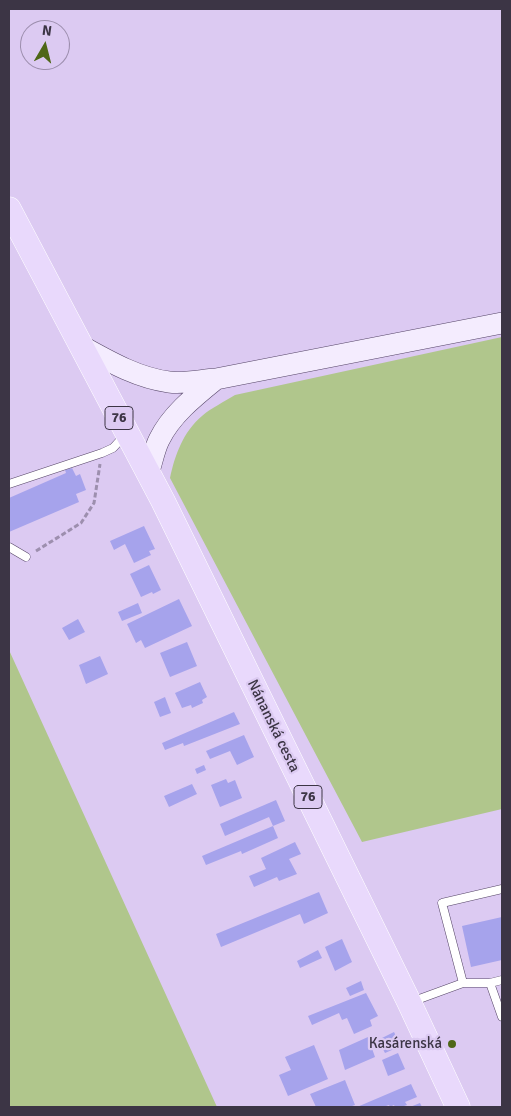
<!DOCTYPE html>
<meta charset="utf-8">
<style>
body{margin:0}
#map{position:relative;width:511px;height:1116px;overflow:hidden;background:#dccaf2;font-family:Signika,sans-serif}
canvas{display:block}
.frame{position:absolute;inset:0;border:10px solid #3c3545;pointer-events:none}
.north{position:absolute;left:20px;top:20px;width:50px;height:50px;box-sizing:border-box;background:#dccaf2;border:1px solid #9c8ead;border-radius:50%;rotate:8deg;font-size:14px;font-weight:700;line-height:20px;text-align:center;color:#3c3545}
.north::after{content:'';display:block;margin:auto;width:18px;height:22px;background:#4f6718;clip-path:polygon(50% 0,100% 100%,50% 72%,0 100%)}
</style>
<div id="map">
<canvas width="511" height="1116"></canvas>
<div class="frame"></div>
<div class="north">N</div>
</div>
<script>
const ctx = document.querySelector('canvas').getContext('2d');
ctx.lineJoin = 'round';
function paint(path, color) {
  ctx.fillStyle = color;
  ctx.fill(path, 'evenodd');
}
function stroke(path, color, width, dash) {
  ctx.strokeStyle = color;
  ctx.lineWidth = width;
  ctx.lineCap = dash ? 'butt' : 'round';
  ctx.setLineDash(dash || []);
  ctx.stroke(path);
}
function label(font, color, halo, rows, align = 'center') {
  ctx.font = font + ' Signika,sans-serif';
  ctx.lineWidth = 4.5;
  ctx.setLineDash([]);
  ctx.textBaseline = 'middle';
  ctx.strokeStyle = halo;
  ctx.fillStyle = color;
  for (const [text, x, y, turn = 0] of rows) {
    ctx.save();
    ctx.translate(x, y);
    ctx.rotate((+turn || 0) * Math.PI / 180);
    ctx.textAlign = isNaN(turn) ? turn : align;
    if (halo) ctx.strokeText(text, 0, 0);
    ctx.fillText(text, 0, 0);
    ctx.restore();
  }
}
paint(new Path2D(`
 M502 337V809L362 842 170 478C175 455 183 432 202 416 211 408 224 402 235 395Z
 M9 650 217 1107H9Z`), '#b0c68c');
paint(new Path2D(`
 M72 468 76 476 80 474 86 490 76 494 79 502 9 532V498L66 473 65 470Z
 M144 526 155 549 149 551 151 555 134 563 125 544 114 550 110 541Z
 M149 565 161 590 153 594 152 592 141 597 130 574Z
 M179 599 192 626 145 648 141 640 136 643 127 624Z
 M138 603 142 613 122 621 118 612Z
 M78 619 85 632 69 640 62 628Z
 M187 642 197 666 170 677 160 653Z
 M100 656 108 674 86 684 79 665Z
 M200 682 207 697 202 700 203 703 192 708 191 705 182 708 175 693Z
 M165 697 171 713 160 717 154 702Z
 M234 712 240 724 184 746 183 743 165 750 162 743Z
 M244 735 254 757 237 765 230 751 210 759 206 751Z
 M204 765 206 770 197 774 195 769Z
 M226 779 228 783 235 780 242 798 220 807 211 785Z
 M192 784 197 794 169 807 164 796Z
 M276 800 285 821 273 826 278 838 242 854 241 851 206 865 202 856 273 826 269 817 225 836 220 824Z
 M295 842 301 854 289 859 297 874 279 881 277 877 254 887 249 876 266 869 261 858Z
 M319 892 328 913 304 924 300 914 221 947 216 934Z
 M502 917V960L471 967 462 926Z
 M342 939 352 962 335 971 325 947Z
 M318 950 322 958 300 968 297 961Z
 M361 981 364 990 350 996 346 988Z
 M366 993 378 1016 370 1020 372 1026 354 1034 347 1018 342 1020 339 1013 312 1025 308 1016Z
 M394 1032 401 1046 385 1053 378 1040Z
 M368 1037 375 1057 345 1070 339 1050Z
 M314 1045 328 1079 288 1096 279 1075 291 1070 285 1057Z
 M398 1053 405 1069 388 1076 382 1060Z
 M345 1080 355 1105 349 1107H316L310 1094Z
 M411 1084 417 1097 405 1102 407 1105 401 1107H395L394 1105 390 1107 389 1105 383 1107H357Z
 M420 1103 422 1107H410Z`), '#a6a3ec');
const service = new Path2D(`
 M9 484 102 453 113 448 125 435
 M9 547 26 557
 M463 983 442 903 502 889
 M490 983 502 1017
 M411 1002 463 983H490L502 980`);
const secondary = new Path2D(`
 M83 347C110 362 138 378 169 382 184 384 201 380 216 379L502 323
 M148 474C152 463 154 450 159 440 171 415 195 396 216 379`);
const primary = new Path2D(`
 M9 209 163 501 409 1002 458 1107`);
stroke(service, '#554567', 9);
stroke(secondary, '#554567', 22);
stroke(primary, '#fff', 25);
stroke(new Path2D(`
 M36 551 81 523 94 503 100 464`), '#9d8fae', 3, [5, 2.5]);
stroke(service, '#fff', 8);
stroke(secondary, '#f4ecfe', 21);
stroke(primary, '#e9d9fc', 24);
for (const [x, y, r, color] of [
 [452,1044,5,"#4f6718"]
]) {
  const dot = new Path2D();
  dot.arc(x, y, r, 0, 2 * Math.PI);
  ctx.fillStyle = color;
  ctx.fill(dot);
  stroke(dot, '#dccaf2', 2);
}
for (const [x, y, w] of [
 [119,418,28],
 [308,797,28]
]) {
  const box = new Path2D();
  box.roundRect(x - w / 2, y - 11.5, w, 23, 4);
  ctx.fillStyle = '#dccaf2';
  ctx.fill(box);
  stroke(box, '#3c3545', 1);
}
label('bold 14px', '#3c3545', null, [
 ["76",119,418],
 ["76",308,797]
]);
label('15px', '#3c3545', '#dccaf2', [
 ["Nánanská cesta",273,726,64]
]);
label('15px', '#3c3545', '#dccaf2', [
 ["Kasárenská",442,1044]
], 'right');
</script>
